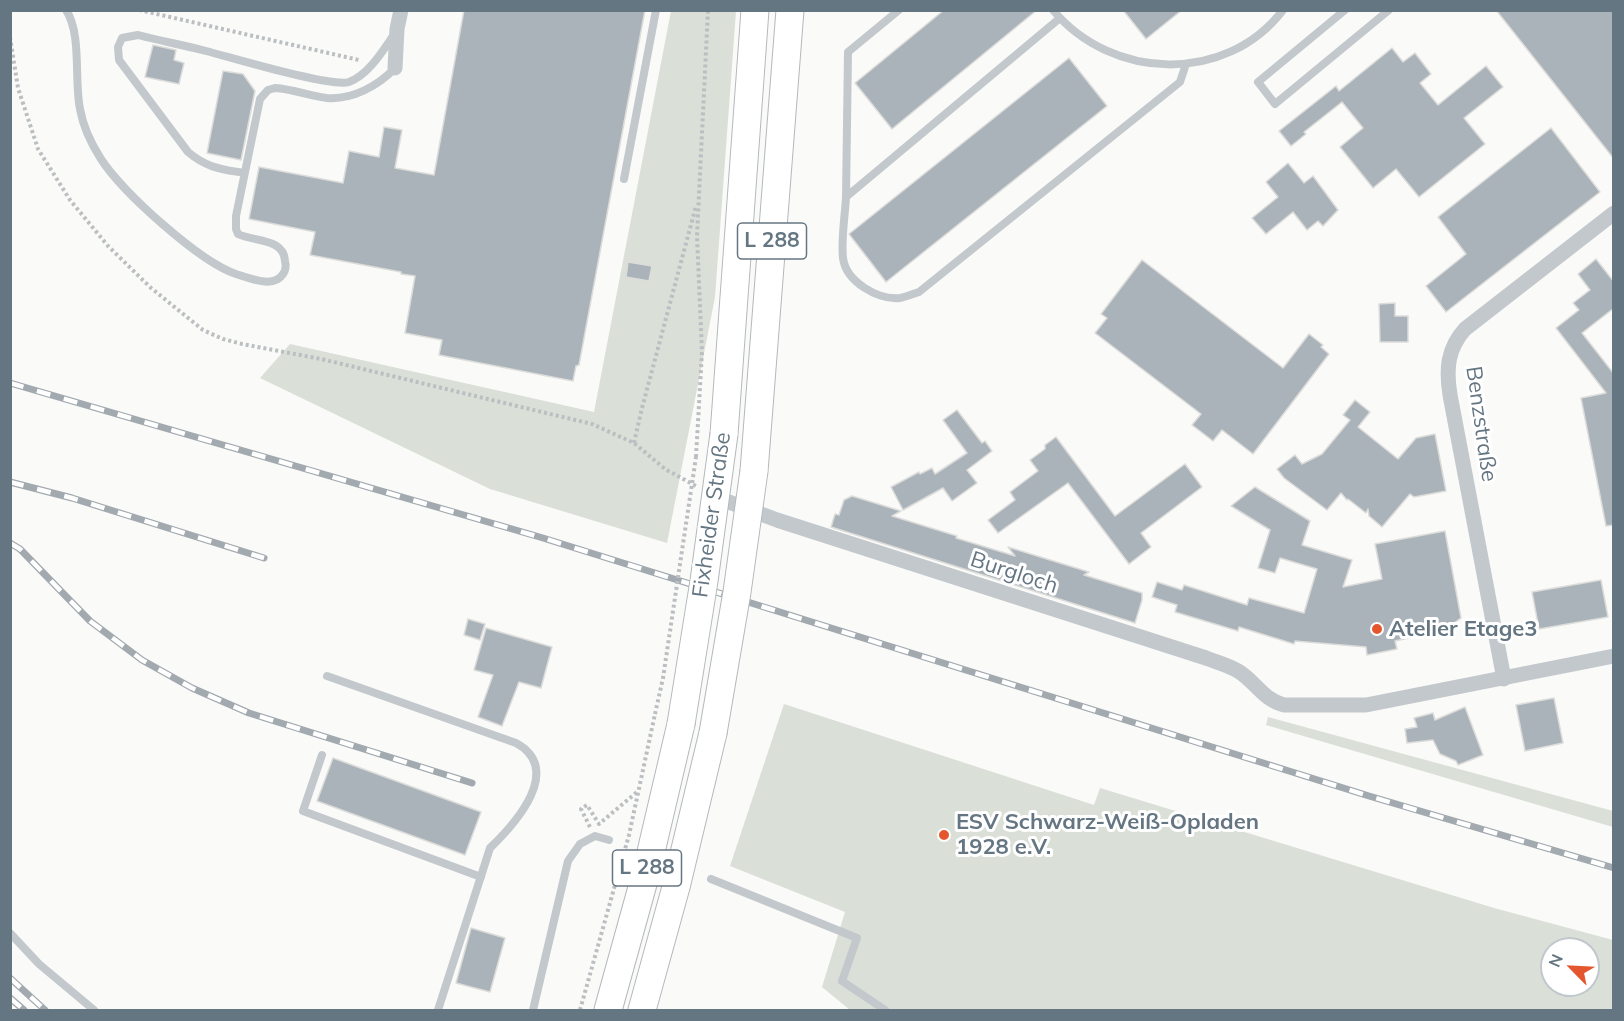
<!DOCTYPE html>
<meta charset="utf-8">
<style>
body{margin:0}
#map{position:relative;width:1624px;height:1021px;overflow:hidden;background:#fafaf8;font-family:Mulish,sans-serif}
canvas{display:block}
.frame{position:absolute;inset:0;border:12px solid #657683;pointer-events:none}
.north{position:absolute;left:1540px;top:937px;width:60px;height:60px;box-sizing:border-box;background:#fff;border:2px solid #c1c8cd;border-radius:50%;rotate:294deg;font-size:16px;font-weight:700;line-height:24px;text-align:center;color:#657683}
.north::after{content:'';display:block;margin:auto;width:21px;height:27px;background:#e4572e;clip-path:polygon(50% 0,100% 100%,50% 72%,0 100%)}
</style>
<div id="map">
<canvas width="1624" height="1021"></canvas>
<div class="frame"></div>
<div class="north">N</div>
</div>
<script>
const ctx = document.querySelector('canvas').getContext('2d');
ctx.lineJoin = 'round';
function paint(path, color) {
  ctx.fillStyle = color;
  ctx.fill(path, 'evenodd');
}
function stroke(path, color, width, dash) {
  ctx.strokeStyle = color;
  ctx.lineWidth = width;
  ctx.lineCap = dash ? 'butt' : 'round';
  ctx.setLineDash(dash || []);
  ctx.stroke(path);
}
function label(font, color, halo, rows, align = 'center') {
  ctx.font = font + ' Mulish,sans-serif';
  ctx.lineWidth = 6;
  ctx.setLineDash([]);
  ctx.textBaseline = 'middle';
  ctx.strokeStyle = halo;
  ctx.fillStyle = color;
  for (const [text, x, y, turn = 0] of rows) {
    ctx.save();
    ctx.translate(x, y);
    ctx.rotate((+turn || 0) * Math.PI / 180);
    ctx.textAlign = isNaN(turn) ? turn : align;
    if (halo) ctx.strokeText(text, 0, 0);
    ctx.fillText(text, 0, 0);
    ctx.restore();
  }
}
paint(new Path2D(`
 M671 11H736L715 297 667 543 490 489 260 378 290 344 594 412Z
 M784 704 1094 805 1100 788 1494 908 1613 940V1010H850L822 987 845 912 730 866ZM1552 949H1588V985H1552Z
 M1268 717 1613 811V827L1266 725Z`), '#dadfd7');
const building = new Path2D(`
 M464 10H645L579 365 576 366 573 381 439 355 442 340 405 333 415 276 401 274V272L310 255 315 232 249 219 259 167 343 183 349 151 379 157 384 127 402 130 395 168 434 175Z
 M944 10H1037L892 129 855 83Z
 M1123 10H1182L1146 39Z
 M1496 10H1614V159Z
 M153 45 176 50 174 60 184 63 179 84 145 77Z
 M1392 48 1403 62 1415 53 1431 74 1420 83 1438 105 1486 66 1503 87 1464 118 1485 144 1419 197 1396 169 1373 188 1340 147 1363 128 1342 102 1304 132 1306 134 1291 146 1279 131 1336 86 1339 91Z
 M1069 58 1107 106 886 282 849 234Z
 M223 71 243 74 255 91 241 160 207 153Z
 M1551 128 1600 192 1446 312 1426 286 1466 254 1438 217Z
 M1288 163 1304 183 1313 176 1338 210 1323 226 1318 221 1307 230 1293 212 1266 234 1252 218 1278 197 1266 182Z
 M1596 259 1614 282V308L1582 333 1614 374V525L1606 526 1581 398 1606 393 1556 328 1579 310 1573 303 1590 290 1578 274Z
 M1142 260 1283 368 1309 334 1323 345 1321 347 1329 354 1253 454 1222 430 1213 441 1192 425 1201 414 1095 333 1107 318 1101 314Z
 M628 262 652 266 649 281 626 277Z
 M1395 303V316H1408V342H1380L1379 304Z
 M1355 400 1370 412 1358 427 1398 459 1416 438 1435 434 1446 491 1414 497 1410 494 1382 527 1369 516 1368 509 1366 513 1348 499 1347 500 1341 493 1327 510 1284 478 1277 469 1295 455 1302 464 1322 454 1350 420 1343 415Z
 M957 410 982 443 985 441 992 451 967 470 977 483 952 501 943 488 903 510 891 487 919 472 920 474 932 468 935 474 967 453 943 420Z
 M1056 437 1115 516 1185 464 1202 487 1141 533 1151 547 1129 564 1068 483 998 533 988 520 1015 500 1010 492 1038 471 1030 460 1045 449V445Z
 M1255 487 1310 521 1302 545 1352 560 1343 587 1382 579 1375 544 1445 531 1461 618 1454 623 1455 628 1395 641 1397 649 1367 655 1366 647 1295 641 1294 644 1239 627 1238 631 1175 612 1177 605 1152 597 1157 582 1182 590 1184 585 1247 605 1249 598 1304 613 1317 569 1280 558 1275 573 1258 568 1270 530 1231 506Z
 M852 496 901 511 892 516 957 536 956 538 1015 556 1008 547 1089 572 1084 575 1142 593V600L1135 623 831 527 835 514 839 515 844 500Z
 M1601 580 1608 617 1539 629 1532 592Z
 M468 619 485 624 480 640 464 635Z
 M486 628 552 647 541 688 519 682 502 726 478 717 493 675 474 670Z
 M1554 698 1563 743 1525 751 1516 705Z
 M1465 707 1483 755 1458 765 1456 761 1440 754 1433 740 1407 743 1405 729 1417 727 1414 718 1433 713 1435 720Z
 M333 758 481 812 465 855 317 801Z
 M471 928 505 938 490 992 456 983Z`);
paint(building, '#aab3b9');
stroke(building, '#dcdcda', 1.5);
const highway = new Path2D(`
 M724 434 755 10
 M754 471 790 10
 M608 1010 646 873 681 724
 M642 1010 676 887 713 733`);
stroke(highway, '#b4b9bd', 29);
stroke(new Path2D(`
 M139 10 359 60
 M10 37 18 88 38 149 70 200 108 246 151 288 203 330 223 339 242 344 321 359 592 424 634 443 665 469 696 486
 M634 443 642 408 696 206
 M696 457 702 352 697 236 708 10
 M590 827 581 809 587 805 599 824 637 792
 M580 1010 629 835 655 714`), '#bbbfc2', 4, [3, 3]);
stroke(new Path2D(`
 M66 10C82 34 74 80 80 109 83 126 92 145 101 159 122 192 200 262 236 274 249 278 274 289 283 274 286 270 286 265 285 261 284 238 254 242 238 234L236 229V216L260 99 268 90 275 88C293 89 310 96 327 98 352 100 378 86 395 68
 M899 10 848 52 846 197 1060 18
 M1053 10C1111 80 1226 85 1283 10
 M1345 10 1258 82 1275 104 1389 10
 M244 173C221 169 207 168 188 152L119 60 118 47 122 38 138 35C161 41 183 45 206 51 230 57 331 88 349 82 368 75 382 52 393 36
 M624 179 656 10
 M846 197C845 216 841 239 843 258 846 282 878 300 900 298 906 297 913 294 919 292L1180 82 1186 64
 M327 676 516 743C564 769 516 823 490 848L438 1010
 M322 755 303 811 481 877
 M711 879 857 938 842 981 885 1010
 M10 933 39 964 94 1010
 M533 1010 568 861 580 844 595 836 609 840`), '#c3c8cc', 8);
stroke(new Path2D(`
 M395 68 397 29 401 10
 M729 502 777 520 1206 658C1216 662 1228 665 1238 671 1255 681 1263 700 1284 705H1366L1614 656
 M1504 679 1450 395C1446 370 1447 349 1465 329L1614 213`), '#c3c8cc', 15);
stroke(highway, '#fff', 27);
const rail = new Path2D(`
 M10 383 543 538 1369 796 1614 868
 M10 482 72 498 264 558
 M10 543 20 549 90 621 142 660 192 688 249 713 472 783
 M10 978 45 1010
 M10 998 24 1010`);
stroke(rail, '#a2aab0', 7);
stroke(rail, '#fff', 4.5, [14]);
const highwayBridge = new Path2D(`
 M681 724 704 581 724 434
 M713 733 737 592 754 471`);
stroke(highwayBridge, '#b4b9bd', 29, []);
stroke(new Path2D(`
 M655 714 663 678 696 457`), '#bbbfc2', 4, [3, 3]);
stroke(highwayBridge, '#fff', 27);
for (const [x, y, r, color] of [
 [1377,629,6,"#e4572e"],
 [944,835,6,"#e4572e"]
]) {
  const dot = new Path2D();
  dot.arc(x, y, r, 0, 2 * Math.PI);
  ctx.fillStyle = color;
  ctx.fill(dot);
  stroke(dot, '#fff', 2);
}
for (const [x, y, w] of [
 [772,241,69],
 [647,868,69]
]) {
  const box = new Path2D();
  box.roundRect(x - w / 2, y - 18, w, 36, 4.5);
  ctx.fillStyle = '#fff';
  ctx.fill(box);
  stroke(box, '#657683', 1.5);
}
label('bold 21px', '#657683', null, [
 ["L 288",772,241],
 ["L 288",647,868]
]);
label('22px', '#657683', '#fff', [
 ["Benzstraße",1481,424,82],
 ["Fixheider Straße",712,515,-82],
 ["Burgloch",1014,573,18]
]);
label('bold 22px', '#657683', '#fff', [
 ["Atelier Etage3",1389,629],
 ["ESV Schwarz-Weiß-Opladen",956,822],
 ["1928 e.V.",956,847]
], 'left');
</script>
